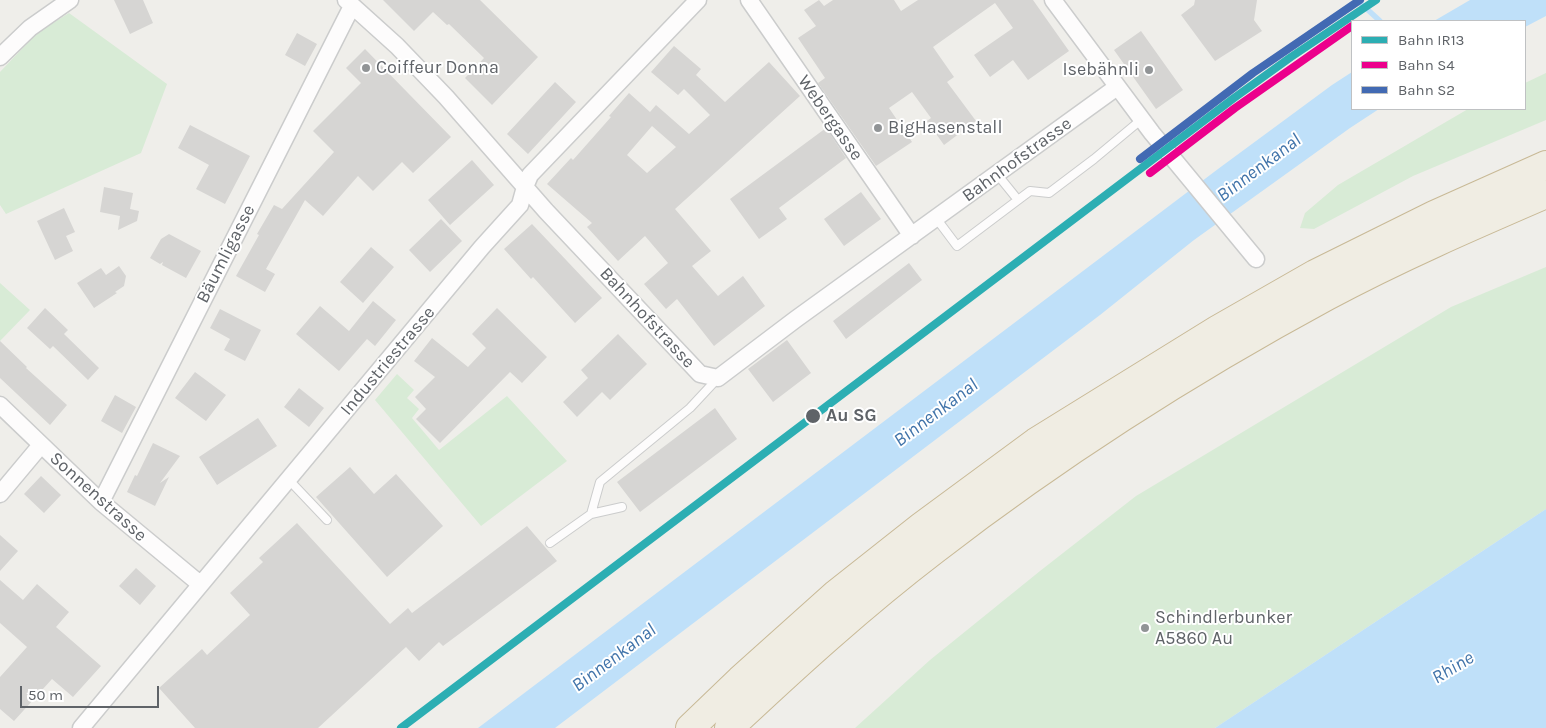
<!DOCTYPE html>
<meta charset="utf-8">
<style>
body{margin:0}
#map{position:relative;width:1546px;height:728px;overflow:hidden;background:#efeeea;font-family:Karla,sans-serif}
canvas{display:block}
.legend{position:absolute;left:1351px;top:20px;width:175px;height:90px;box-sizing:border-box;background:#fff;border:1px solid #bfc1c3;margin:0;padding:6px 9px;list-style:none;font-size:15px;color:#5f6368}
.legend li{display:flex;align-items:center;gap:10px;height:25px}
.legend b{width:25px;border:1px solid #bfc1c3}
.scale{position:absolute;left:20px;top:686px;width:139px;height:22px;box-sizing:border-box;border:2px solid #5f6368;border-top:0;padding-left:6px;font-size:15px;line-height:18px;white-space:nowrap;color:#5f6368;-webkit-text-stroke:4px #fff;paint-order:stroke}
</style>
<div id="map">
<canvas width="1546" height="728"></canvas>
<ul class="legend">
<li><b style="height:6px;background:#2caeb3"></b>Bahn IR13</li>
<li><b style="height:6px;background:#ec008c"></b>Bahn S4</li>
<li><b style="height:6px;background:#426ab3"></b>Bahn S2</li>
</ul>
<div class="scale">50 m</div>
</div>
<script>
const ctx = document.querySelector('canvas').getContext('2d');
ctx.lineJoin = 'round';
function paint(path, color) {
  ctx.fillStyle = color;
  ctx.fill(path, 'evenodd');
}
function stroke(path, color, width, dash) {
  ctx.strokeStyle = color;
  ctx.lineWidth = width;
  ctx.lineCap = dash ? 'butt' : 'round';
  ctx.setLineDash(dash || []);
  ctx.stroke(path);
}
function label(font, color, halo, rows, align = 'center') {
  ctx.font = font + ' Karla,sans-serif';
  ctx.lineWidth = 4;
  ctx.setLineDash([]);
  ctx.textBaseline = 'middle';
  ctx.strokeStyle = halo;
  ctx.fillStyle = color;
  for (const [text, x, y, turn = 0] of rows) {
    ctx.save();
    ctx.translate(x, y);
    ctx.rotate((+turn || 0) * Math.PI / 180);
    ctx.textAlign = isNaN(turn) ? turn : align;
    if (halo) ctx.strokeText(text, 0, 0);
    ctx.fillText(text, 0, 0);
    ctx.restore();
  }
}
paint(new Path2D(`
 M69 13 167 84 141 153 6 214 0 205V72L37 33Z
 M1546 73V120L1413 176 1314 229 1300 228 1305 213 1338 185 1468 109H1525V83Z
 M1546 267V509L1215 728H855L930 660 1040 571 1136 496 1451 307Z
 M0 283 30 310 0 341Z
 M397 374 414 390 407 398 419 409 412 418 439 450 507 396 567 461 481 526 375 400Z`), '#d8ebd6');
paint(new Path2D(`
 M1470 0H1546V16L1525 27V21H1434Z
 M1352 72V109H1379L1350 128 1194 240 1100 315 555 728H478L1218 169 1332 85Z
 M1546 509V728H1215Z`), '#bfe0f9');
stroke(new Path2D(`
 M1357 0 1380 21`), '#bfe0f9', 5.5);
paint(new Path2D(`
 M114 0H143L153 23 130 34Z
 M383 0H480L538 57 492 105 465 78 484 58 449 24 447 25 433 12 414 31Z
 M819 0 824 6 833 0H894L901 11 918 0H1033L1069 51 1028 80 1013 60 990 77 974 55 1013 28 995 3 933 47 954 77 947 82 976 121 944 145 927 121 931 118 912 92 889 108 912 142 876 166 818 83 825 78 798 38 816 26 804 10Z
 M1195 0H1257L1254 20 1262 31 1215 61 1181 15 1194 5Z
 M1141 31 1183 90 1156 109 1114 50Z
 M297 33 317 44 305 66 285 55Z
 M674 46 701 69 696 75 725 102 769 62 800 96 675 209 711 251 692 266 718 296 743 276 765 306 714 346 677 299 666 309 644 284 668 263 645 236 618 261 587 227 592 223 547 184 571 158 573 160 611 117 609 116 629 93 650 112 656 105 689 134 710 115 684 89 678 95 651 72ZM652 126 676 147 647 173 627 155Z
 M365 49 451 137 413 173 402 162 373 191 358 176 323 216 305 200 266 269 275 274 265 292 236 276 259 235 257 234 274 205 282 209 334 152 313 131 361 83 346 68Z
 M555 82 576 102 528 154 507 134Z
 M190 125 250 156 225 204 196 189 209 165 178 148Z
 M826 128 846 158 779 208 787 219 759 239 730 199Z
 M472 160 494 185 450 225 428 200Z
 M104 187 133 193 130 209 139 211 137 221 118 230 120 216 100 212Z
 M861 192 881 219 844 246 824 219Z
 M64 208 75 232 66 236 73 251 55 260 37 221Z
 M441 219 462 241 430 272 409 250Z
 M532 224 602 298 575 323 533 277 531 279 504 249Z
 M169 234 201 251 186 278 162 265 163 262 160 264 150 258 161 239Z
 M371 247 394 267 363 303 340 282Z
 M909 263 922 280 846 339 833 321Z
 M119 266 126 276 124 286 115 292 117 293 94 308 77 283 101 268 106 275Z
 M373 301 396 320 375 346 367 339 339 371 296 334 320 306 349 331Z
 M45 308 68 330 64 334 99 368 88 380 53 346 50 349 27 328Z
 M497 308 547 357 522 383 510 372 440 443 416 419 426 409 415 397 435 377 414 361 432 338 468 367 486 348 472 334Z
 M220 309 261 330 245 361 224 350 230 339 210 328Z
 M618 334 647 364 610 400 602 392 577 417 563 402 588 378 581 370Z
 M787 340 811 373 773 402 748 369Z
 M0 341 27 367 26 368 67 405 50 425 0 378Z
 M195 372 226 395 206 421 175 398Z
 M299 388 324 408 309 427 284 407Z
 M115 395 136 407 122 433 101 421Z
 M715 408 737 439 640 512 617 482Z
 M258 418 277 446 217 485 199 457Z
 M153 443 180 456 160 483 169 477 155 506 127 492 135 475 137 476Z
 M350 467 374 494 396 474 443 526 387 577 316 497Z
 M41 476 61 495 44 513 24 494Z
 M297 523 390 624 408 608 412 613 527 526 557 561 443 646 439 642 419 661 406 647 318 728H195L159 688 202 649 207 655 250 615 230 593 263 562 259 558Z
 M0 535 18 551 0 571Z
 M136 568 156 586 140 605 119 586Z
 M0 580 23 600 37 584 69 612 56 627 101 666 73 697 52 679 14 721 0 709V677L27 647 0 623Z`), '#d6d5d3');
const lane = new Path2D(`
 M1018 200 1030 191 1049 193 1094 159 1142 119
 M936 218 957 246 1018 200 997 174
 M289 480 327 520
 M591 514 622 507
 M550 543 591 514 600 482 690 408 718 378`);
const street = new Path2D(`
 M346 0 397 46 446 97 546 211 700 374 718 378 796 319 1117 87
 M749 0 912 236
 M1053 0 1152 133 1256 259
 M0 57 30 28 70 0
 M0 405 101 502 200 584
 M0 494 41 445
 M101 502 352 6
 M81 728 482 247 520 205 525 187 530 175 698 0`);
const highway = new Path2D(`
 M690 728 740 680 836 594 922 526 1036 442 1217 330 1315 274 1434 215 1546 165
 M729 728C795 666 862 605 934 550 1057 455 1190 370 1327 296 1398 258 1472 226 1546 194`);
stroke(lane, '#cbcccc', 10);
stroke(street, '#cbcccc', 19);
stroke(highway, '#c8b996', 30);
stroke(lane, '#fdfcfc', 8);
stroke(street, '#fdfcfc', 16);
stroke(highway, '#f0ede3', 28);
stroke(new Path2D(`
 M401 728 1234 98 1291 57 1376 0`), '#2caeb3', 8);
stroke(new Path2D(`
 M1150 173 1235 108 1352 26`), '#ec008c', 8);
stroke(new Path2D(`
 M1140 159 1253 73 1360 0`), '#426ab3', 8);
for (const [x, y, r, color] of [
 [366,68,5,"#919496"],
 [1149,70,5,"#919496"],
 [878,128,5,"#919496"],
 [813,416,8,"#5f6368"],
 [1145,628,5,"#919496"]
]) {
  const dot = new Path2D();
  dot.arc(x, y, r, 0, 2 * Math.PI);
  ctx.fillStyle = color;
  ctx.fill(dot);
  stroke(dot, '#fff', 2);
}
label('18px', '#5f6368', '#fff', [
 ["Coiffeur Donna",376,68],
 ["Isebähnli",1139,70,"right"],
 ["BigHasenstall",888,128],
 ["Schindlerbunker",1155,618],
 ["A5860 Au",1155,639]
], 'left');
label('18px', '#5f6368', '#fff', [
 ["Webergasse",830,118,55],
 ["Bahnhofstrasse",1017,160,-36],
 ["Bäumligasse",226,254,-63],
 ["Bahnhofstrasse",647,318,47],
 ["Industriestrasse",388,361,-50],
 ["Sonnenstrasse",98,497,42]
]);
label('bold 18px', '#5f6368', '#fff', [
 ["Au SG",826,416]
], 'left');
label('italic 19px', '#4174aa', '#fff', [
 ["Binnenkanal",1259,168,-37],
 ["Binnenkanal",936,413,-37],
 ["Binnenkanal",614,658,-37],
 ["Rhine",1453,668,-31]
]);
</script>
